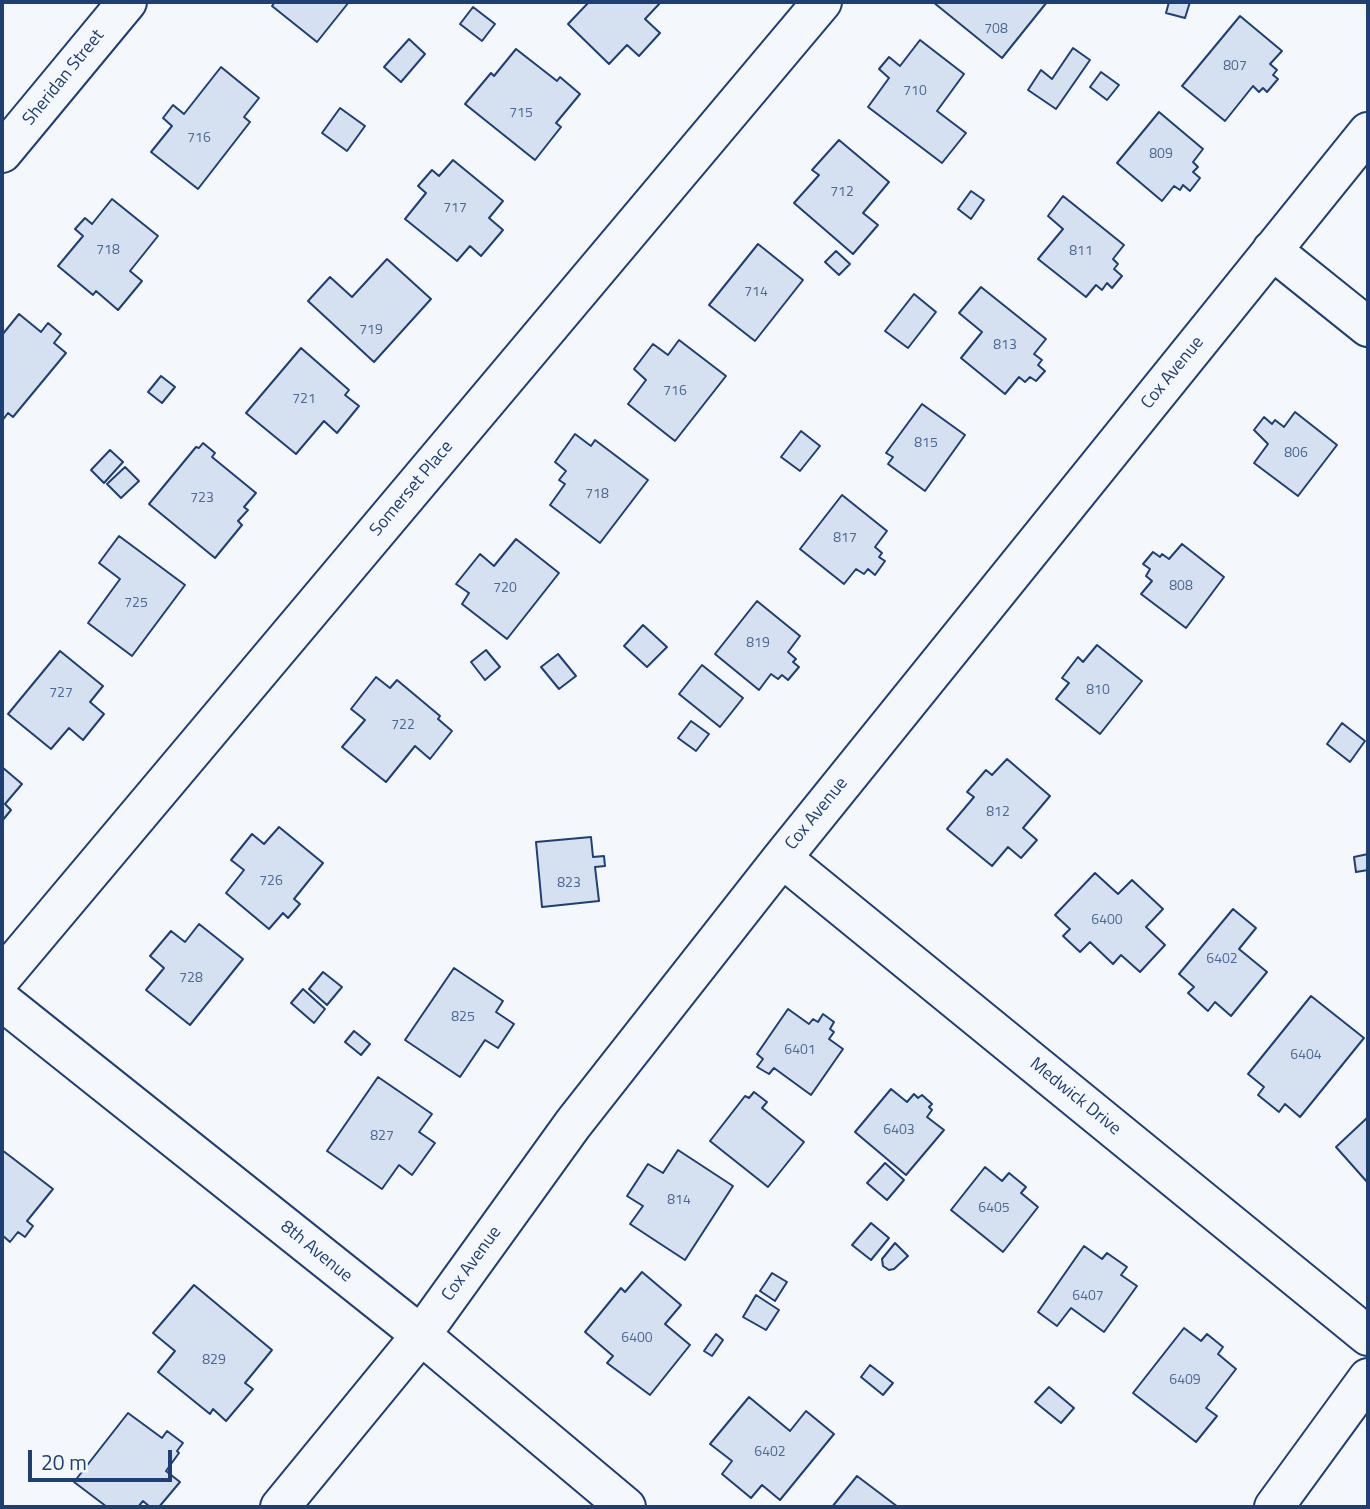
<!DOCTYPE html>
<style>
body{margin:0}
#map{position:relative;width:1370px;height:1509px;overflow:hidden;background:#f4f7fb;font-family:"Titillium Web",sans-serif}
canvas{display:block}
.frame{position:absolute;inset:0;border:4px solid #1d3f73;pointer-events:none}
.scale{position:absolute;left:28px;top:1450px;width:144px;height:32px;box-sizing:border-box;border:4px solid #1d3f73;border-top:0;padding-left:9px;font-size:21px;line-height:24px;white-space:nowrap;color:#1d3f73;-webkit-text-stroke:5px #f4f7fb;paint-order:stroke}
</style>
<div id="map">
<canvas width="1370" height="1509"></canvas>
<div class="frame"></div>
<div class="scale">20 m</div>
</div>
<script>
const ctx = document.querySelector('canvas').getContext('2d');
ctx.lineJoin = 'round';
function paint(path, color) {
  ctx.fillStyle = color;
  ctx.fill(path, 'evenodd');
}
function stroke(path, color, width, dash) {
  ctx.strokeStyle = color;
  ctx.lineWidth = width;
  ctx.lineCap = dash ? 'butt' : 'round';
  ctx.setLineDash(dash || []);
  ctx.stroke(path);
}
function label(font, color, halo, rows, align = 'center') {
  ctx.font = font + ' "Titillium Web",sans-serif';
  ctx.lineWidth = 5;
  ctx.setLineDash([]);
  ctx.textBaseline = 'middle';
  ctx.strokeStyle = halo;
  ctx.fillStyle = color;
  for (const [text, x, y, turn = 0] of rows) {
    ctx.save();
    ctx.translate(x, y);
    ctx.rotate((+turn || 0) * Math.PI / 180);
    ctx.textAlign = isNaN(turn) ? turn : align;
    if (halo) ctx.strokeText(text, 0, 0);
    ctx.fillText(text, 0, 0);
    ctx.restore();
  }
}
const building = new Path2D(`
 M275 2H349L317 42 272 6Z
 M589 2H661L645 19 660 33 639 56 627 45 609 64 568 24Z
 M933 2H1047L1002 58Z
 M1169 2H1190L1185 18 1166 13Z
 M473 7 495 24 482 41 460 24Z
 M1240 16 1282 51 1270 64 1277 70 1273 75 1278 79 1267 92 1263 88 1259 92 1253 86 1225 121 1182 86Z
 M409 39 425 54 401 82 384 67Z
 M920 40 964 74 937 111 966 133 942 163 868 107 889 78 879 69 889 57 900 66Z
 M1073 48 1090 60 1056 109 1028 90 1041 70 1052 79Z
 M516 49 557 81 560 77 580 94 556 123 561 127 535 160 465 104 491 73 494 76Z
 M221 67 259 98 244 117 250 122 198 189 151 152 172 126 163 118 173 105 184 114Z
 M1101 72 1119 85 1107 100 1090 87Z
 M340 108 365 126 347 151 322 133Z
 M1159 112 1203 149 1193 162 1198 167 1193 172 1200 178 1190 191 1183 185 1180 190 1174 186 1162 201 1117 163Z
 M839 140 889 182 863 213 878 225 853 254 794 203 819 175 812 170Z
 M453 160 503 201 489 218 503 230 481 256 470 246 457 261 405 219 426 193 418 186 432 170 439 176Z
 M971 191 984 200 971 219 958 209Z
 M1063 196 1124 245 1113 259 1118 264 1114 269 1122 276 1112 288 1107 283 1102 290 1096 285 1086 297 1038 259 1063 229 1048 216Z
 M112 199 158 236 130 271 142 281 118 310 96 291 93 295 58 266 83 236 75 229 85 218 92 224Z
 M758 244 803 280 755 341 709 305Z
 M836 251 850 264 839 275 825 262Z
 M387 259 431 299 374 362 308 301 330 277 352 297Z
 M981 287 1046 339 1034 354 1042 360 1038 365 1045 371 1036 381 1030 377 1025 382 1019 377 1005 394 961 358 982 332 959 313Z
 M914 294 936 312 908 348 885 331Z
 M19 314 41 332 48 323 61 334 54 343 66 353 13 417 8 413 2 421V335Z
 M679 340 726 376 675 441 628 404 646 380 634 369 653 344 668 355Z
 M301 348 349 390 345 395 359 406 337 433 324 421 296 454 246 413Z
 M161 376 175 387 162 403 148 392Z
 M922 404 965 435 925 491 888 464 893 457 886 453Z
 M1295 412 1337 445 1298 496 1254 463 1268 444 1254 430 1264 417 1272 424 1275 420 1284 427Z
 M801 431 820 446 800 471 781 457Z
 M575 434 591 446 595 440 648 480 600 543 550 505 565 484 559 480 566 471 555 462Z
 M203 443 215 453 212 457 256 493 244 507 248 510 238 521 242 525 215 558 149 504 196 447 199 448Z
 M110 450 123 462 104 483 91 470Z
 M125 467 139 481 121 498 107 484Z
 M842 495 887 531 875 547 882 553 879 557 885 561 875 575 868 569 864 574 856 569 844 584 800 549Z
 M119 536 185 585 132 656 88 623 120 579 99 563Z
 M516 539 559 573 507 639 462 604 469 593 456 584 480 554 494 566Z
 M1182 544 1224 577 1186 628 1141 594 1152 581 1146 576 1150 569 1143 564 1153 552 1160 557 1162 554 1169 559Z
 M757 601 800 636 788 652 796 659 793 662 799 667 788 680 782 675 778 679 771 674 759 690 715 654Z
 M643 625 667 647 647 667 624 646Z
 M1097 645 1142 681 1100 734 1056 699 1069 683 1062 678 1078 657 1083 662Z
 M486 650 500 667 485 680 471 662Z
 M60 651 103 686 90 702 104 714 83 740 69 728 51 749 8 714Z
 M558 654 576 676 559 689 541 667Z
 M702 665 743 698 720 727 679 694Z
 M376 677 390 688 397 680 440 716 438 719 452 731 430 759 415 746 386 782 342 747 365 720 351 709Z
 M691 721 709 734 696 751 678 738Z
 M1342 723 1365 741 1350 762 1327 744Z
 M1007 759 1050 796 1023 828 1037 840 1021 858 1008 847 992 866 947 829 974 797 967 792 986 770 992 775Z
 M2 767 22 784 5 804 11 810 2 821Z
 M279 827 323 863 294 899 300 904 288 918 283 913 269 929 226 893 244 870 231 860 252 834 264 844Z
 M591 837 593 857 604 856 605 866 595 867 599 901 542 907 536 842Z
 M1368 854V870L1356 872 1354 857Z
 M1095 873 1118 894 1132 880 1163 909 1146 927 1165 945 1140 972 1121 955 1113 964 1090 942 1080 952 1063 936 1070 929 1055 915Z
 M1233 909 1256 928 1239 949 1267 972 1231 1016 1215 1002 1208 1011 1188 993 1194 987 1179 974Z
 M199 924 243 959 190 1025 146 990 164 968 150 956 171 931 185 942Z
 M454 968 503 1001 496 1012 514 1024 498 1048 485 1040 460 1077 405 1040Z
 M323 972 342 987 327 1005 309 989Z
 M303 989 325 1009 314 1023 291 1003Z
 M1311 996 1364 1038 1300 1117 1285 1104 1279 1112 1258 1095 1264 1087 1248 1074Z
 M788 1009 809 1024 813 1019 818 1022 823 1014 834 1022 830 1029 834 1032 829 1039 843 1049 811 1095 774 1068 769 1074 757 1067 763 1059 757 1054Z
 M354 1031 370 1044 361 1055 345 1042Z
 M378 1077 432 1114 419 1132 435 1143 412 1175 399 1165 382 1189 327 1151Z
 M891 1089 907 1102 914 1094 918 1098 922 1095 932 1104 929 1107 932 1110 927 1117 944 1130 906 1175 855 1132Z
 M754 1092 767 1102 762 1108 804 1142 768 1187 710 1141 745 1096 749 1098Z
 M1368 1117V1183L1336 1147Z
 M2 1150 53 1189 27 1221 33 1226 25 1237 18 1232 10 1242 2 1235Z
 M678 1150 733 1186 685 1260 630 1224 643 1206 627 1196 648 1164 663 1173Z
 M885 1163 904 1180 887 1200 867 1183Z
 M985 1167 1002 1181 1009 1173 1026 1187 1021 1193 1038 1207 1003 1252 951 1210Z
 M871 1223 889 1238 871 1260 852 1245Z
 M895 1243 908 1256 894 1269 889 1270 883 1266 882 1259Z
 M1084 1246 1102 1259 1107 1253 1127 1267 1121 1275 1137 1286 1104 1332 1071 1308 1057 1326 1038 1312Z
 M642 1272 681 1305 665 1324 690 1345 650 1395 607 1363 613 1356 585 1332 621 1288 625 1292Z
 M772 1273 787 1282 775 1301 760 1291Z
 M194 1285 272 1350 245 1383 253 1389 226 1421 213 1409 210 1414 158 1372 175 1351 153 1333Z
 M756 1295 779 1310 766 1330 743 1317Z
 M1184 1328 1201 1341 1207 1334 1223 1347 1218 1354 1236 1369 1206 1408 1217 1416 1196 1442 1133 1393Z
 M716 1334 723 1340 712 1356 704 1351Z
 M870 1365 893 1383 883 1395 861 1377Z
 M1049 1387 1074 1408 1061 1423 1035 1402Z
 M749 1397 790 1431 806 1411 834 1434 780 1500 762 1485 751 1498 722 1474 732 1461 710 1444Z
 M128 1413 162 1438 167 1431 183 1443 177 1451 179 1453 166 1471 180 1482 159 1507H150L143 1501 138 1507H107L74 1482Z
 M857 1476 898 1507H832Z`);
paint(building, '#d5e0f0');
stroke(building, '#1d3f73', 2);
const street = new Path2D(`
 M2 153 127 2
 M1272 250 1368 327
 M782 858 1368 1336
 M2 977 822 2
 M2 1001 421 1335 626 1507
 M280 1507 421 1335 573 1124 782 858 1368 132
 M1274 1507 1368 1378`);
stroke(street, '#1d3f73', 42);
stroke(street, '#f4f7fb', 38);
label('14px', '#4b6792', null, [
 ["708",996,30],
 ["807",1235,67],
 ["710",915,92],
 ["715",521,114],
 ["716",199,139],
 ["809",1161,155],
 ["712",842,193],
 ["717",455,209],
 ["718",108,251],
 ["811",1081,252],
 ["714",756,293],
 ["719",371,331],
 ["813",1005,346],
 ["716",675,392],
 ["721",304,400],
 ["815",926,444],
 ["806",1296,454],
 ["718",597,495],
 ["723",202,499],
 ["817",845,539],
 ["808",1181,587],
 ["720",505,589],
 ["725",136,604],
 ["819",758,644],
 ["810",1098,691],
 ["727",61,694],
 ["722",403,726],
 ["812",998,813],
 ["726",271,882],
 ["823",569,884],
 ["6400",1107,921],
 ["6402",1222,960],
 ["728",191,979],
 ["825",463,1018],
 ["6401",800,1051],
 ["6404",1306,1056],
 ["6403",899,1131],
 ["827",382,1137],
 ["814",679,1201],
 ["6405",994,1209],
 ["6407",1088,1297],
 ["6400",637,1339],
 ["829",214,1361],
 ["6409",1185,1381],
 ["6402",770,1453]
]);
label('18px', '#1d3f73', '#f4f7fb', [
 ["Sheridan Street",64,78,-51],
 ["Cox Avenue",1173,373,-51],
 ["Somerset Place",412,489,-50],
 ["Cox Avenue",817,814,-51],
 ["Medwick Drive",1075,1097,39],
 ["8th Avenue",316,1252,39],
 ["Cox Avenue",472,1264,-54]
]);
</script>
